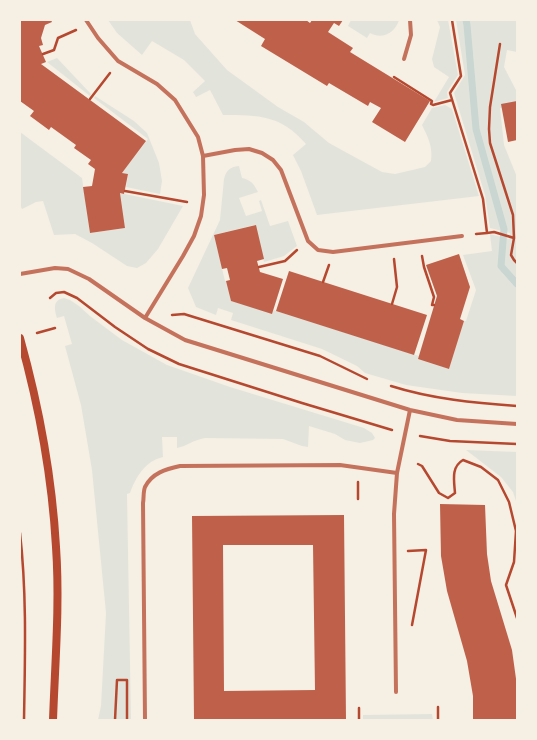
<!DOCTYPE html>
<style>
body{margin:0}
#map{position:relative;width:537px;height:740px;overflow:hidden;background:#f6efe4;font-family:Montserrat,sans-serif}
canvas{display:block}
.frame{position:absolute;inset:0;border:21px solid #f6efe4;pointer-events:none}
</style>
<div id="map">
<canvas width="537" height="740"></canvas>
<div class="frame"></div>
</div>
<script>
const ctx = document.querySelector('canvas').getContext('2d');
ctx.lineJoin = 'round';
function paint(path, color) {
  ctx.fillStyle = color;
  ctx.fill(path, 'evenodd');
}
function stroke(path, color, width, dash) {
  ctx.strokeStyle = color;
  ctx.lineWidth = width;
  ctx.lineCap = dash ? 'butt' : 'round';
  ctx.setLineDash(dash || []);
  ctx.stroke(path);
}
paint(new Path2D(`
 M108 20H190L195 34 227 70 278 107 304 122 329 143 382 172 395 174 425 167 431 161C433 147 428 137 422 125L432 108 445 105 452 109 479 196 317 215 301 171 293 155 306 144C281 115 259 115 223 115L210 90 196 97 193 92 205 81 184 60 152 41 142 55 117 33Z
 M351 20H399C395 33 382 40 370 33L367 38 348 26Z
 M437 20H448L458 75 447 92 448 98 434 102 449 77 434 67 432 59 440 27Z
 M456 20H517V52L507 50 504 67 517 92V106L500 108 504 145 517 177V396L462 393 406 385 365 373 357 366 322 349 231 320 233 313 218 308 216 315 196 307 188 288 220 220 224 179C226 171 229 167 239 166L242 178C251 180 254 184 258 192L239 198 246 216 262 211 259 201 261 200 270 226 288 221 297 246 284 256 264 262 255 225 214 235 225 281H226L231 301 272 313 274 310 276 311 419 356 418 359 449 369 464 321H466L476 290 463 255 492 251 490 234 509 239 510 233 490 228 485 195 454 93 465 75Z
 M57 58 91 94 90 96 47 62Z
 M95 96 134 121 147 133 159 163 162 181 160 194 126 187 128 174 122 173 148 139 94 98Z
 M20 132 82 178 90 233 125 228 120 193 183 206 158 249 146 263 137 268 127 266 92 243 75 234 54 235 43 201 36 202 22 209 20 205Z
 M64 298 70 300 79 306 90 316 122 340 167 365 230 387 364 428 372 433 375 438 373 440 360 443 345 440 335 434 309 426 308 447 302 446 283 439 205 438C193 440 187 446 177 448V437H162L163 457C145 461 136 477 130 493L127 494 131 720H98L101 706 106 613 92 470 81 405 65 346 72 344 64 316 57 318C54 308 53 300 64 298Z
 M466 450 517 452V504L513 492 501 477Z
 M432 714 433 720H363V715Z`), '#e2e4dc');
stroke(new Path2D(`
 M466 20 467 25 476 129 504 229 501 266 517 284`), '#c9d6d2', 7);
paint(new Path2D(`
 M20 20H51L52 22 45 25 41 38 43 45 39 46 46 62 41 64 146 141 122 173 128 174 124 194 120 193 125 228 90 233 83 187 92 186 95 169 88 164 91 160 74 148 76 145 51 127 49 130 30 116 34 111 20 101Z
 M235 20H306L310 23 312 20H343L339 26 334 23 328 32 353 48 350 52 430 101 405 142 372 122 381 108 370 102 368 106 329 83 327 86 261 46 265 39Z
 M517 101V140L508 142 501 104Z
 M256 225 264 259 257 261 260 272 283 279 272 314 231 301 226 281 230 280 227 268 222 269 214 235Z
 M459 254 470 287 460 319 464 321 449 369 418 359 437 296 426 265Z
 M289 271 427 315 414 355 276 311Z
 M440 504 485 505 487 554 491 581 512 650 517 686V720H473V696L467 661 447 591 441 556Z
 M344 515 346 720H194L192 516ZM223 545H313L315 690 224 691Z`), '#bf614a');
stroke(new Path2D(`
 M452 20 461 76 450 93 483 199 487 233 476 234
 M500 44 490 107 489 129 490 143 513 215 514 238 511 255 514 260 517 263
 M43 54 54 50 58 38 76 30
 M394 77 432 101 431 104 433 105 452 100
 M90 99 110 73
 M125 191 187 202
 M487 233 494 232 514 238
 M422 256 424 267 434 297 432 305H434
 M259 267 285 261 297 250
 M323 282 329 265
 M50 298 56 293 64 292 77 298 115 327 148 349 179 364 302 403 392 430
 M392 304 397 287 394 259
 M172 315 184 314 320 356 367 379
 M37 333 55 328
 M391 386C432 399 475 403 517 406
 M420 436 450 441 517 444
 M418 464 422 466 439 493 448 498 455 493C454 480 451 467 463 460L481 467 498 480 509 502 516 531 514 562 506 585 517 618
 M358 482V499
 M20 533C27 595 25 657 24 720
 M408 551 426 550 412 625
 M438 707V720
 M115 720 117 680H127V720
 M359 720V708`), '#b5482f', 2.5);
stroke(new Path2D(`
 M86 20 98 38 118 61 157 84 175 100 198 137 203 156 204 195 201 216 194 236 183 256 145 318
 M404 59 411 35 410 20
 M203 156 235 150 249 149 262 153 273 160 281 170 308 241 318 250 333 252 462 236
 M20 274 55 268 68 269 89 279 145 318 185 340 410 410 457 420 517 424
 M396 692 394 514 397 473 410 410
 M145 720 143 503C144 498 143 492 145 487 152 473 166 469 180 466L340 465 397 473`), '#c5725c', 4);
stroke(new Path2D(`
 M20 338C39 406 52 476 56 547 60 604 55 663 53 720`), '#b5482f', 8);
</script>
